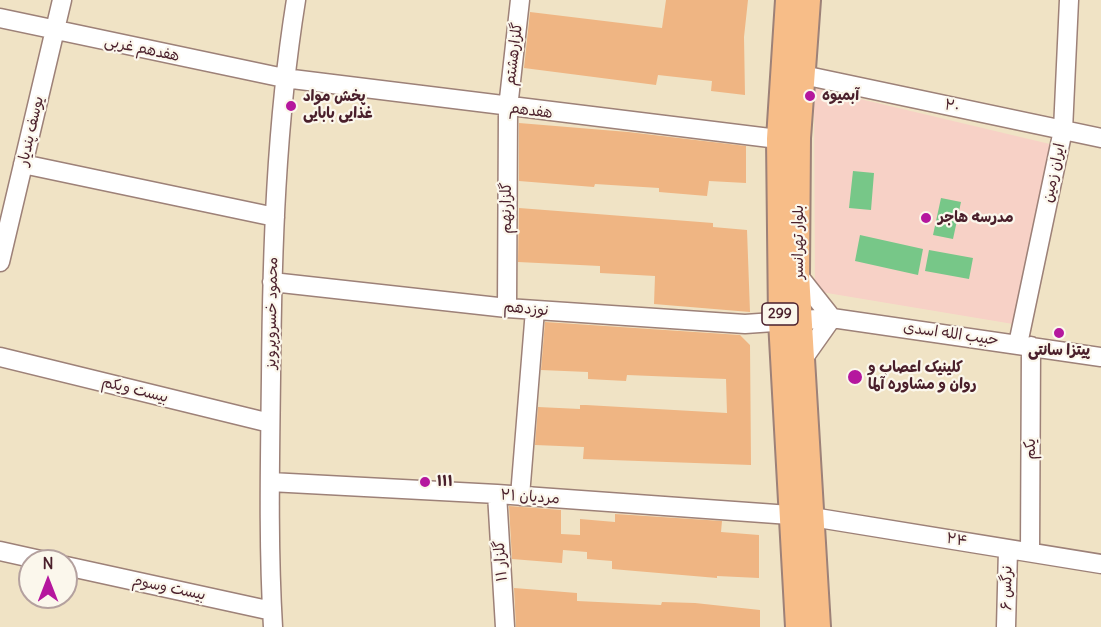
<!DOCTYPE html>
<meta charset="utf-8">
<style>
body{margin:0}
#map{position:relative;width:1101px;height:627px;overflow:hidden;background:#f0e3c5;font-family:Delius,sans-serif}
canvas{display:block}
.north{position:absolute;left:18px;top:549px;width:60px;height:60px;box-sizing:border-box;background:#fbf7ec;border:2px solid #b4a19f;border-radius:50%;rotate:0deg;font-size:16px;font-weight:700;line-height:24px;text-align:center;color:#4a1f2b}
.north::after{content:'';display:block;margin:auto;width:21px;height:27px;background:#b5179e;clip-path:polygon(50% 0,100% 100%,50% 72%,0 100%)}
</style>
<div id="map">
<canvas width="1101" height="627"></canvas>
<div class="north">N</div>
</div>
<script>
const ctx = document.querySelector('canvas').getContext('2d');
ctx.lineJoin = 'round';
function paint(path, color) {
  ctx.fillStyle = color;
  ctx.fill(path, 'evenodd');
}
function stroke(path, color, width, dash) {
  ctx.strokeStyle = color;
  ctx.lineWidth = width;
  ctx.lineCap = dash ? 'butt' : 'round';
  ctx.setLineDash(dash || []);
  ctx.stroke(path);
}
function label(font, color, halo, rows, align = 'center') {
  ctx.font = font + ' Delius,"Playpen Sans Arabic",sans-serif';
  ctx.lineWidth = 4.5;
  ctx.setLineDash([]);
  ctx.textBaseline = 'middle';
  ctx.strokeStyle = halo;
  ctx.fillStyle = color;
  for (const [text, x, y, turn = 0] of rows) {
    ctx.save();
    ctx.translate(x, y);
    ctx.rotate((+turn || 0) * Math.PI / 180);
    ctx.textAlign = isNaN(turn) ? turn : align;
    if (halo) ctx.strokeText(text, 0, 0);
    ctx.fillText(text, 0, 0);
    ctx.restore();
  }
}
paint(new Path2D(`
 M814 88 1054 145 1013 324 815 291Z`), '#f7d1c6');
paint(new Path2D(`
 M853 171 874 173 871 210 849 208Z
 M941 198 961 202 953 239 933 235Z
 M860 235 923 249 918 275 855 261Z
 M929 250 973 258 969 279 925 271Z`), '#77c788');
paint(new Path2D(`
 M666 0H748L744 37 745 95 711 91 712 81 658 75 656 85 524 68 530 12 662 28Z
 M519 123 628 132 746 146V183L709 181 707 196 659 192V188L595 184 594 187 519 181Z
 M519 208 713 223V227L747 230 750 312 654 304 655 276 600 273V266L518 262Z
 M545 322 740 335 750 345 751 465 583 459 584 447 535 445 538 407 580 409V405H586L727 413 726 379 627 375 626 381 588 379V372L541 370Z
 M509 506 561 510V534L580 535V519L615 522V514L722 521 721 532 759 535V578L717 576V578L612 569V561L587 559V552L563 550 562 563 512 559Z
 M514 588 577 593V601L661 605 662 602 695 603 760 610V627H516Z`), '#efb583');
const minor = new Path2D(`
 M0 18 284 78 778 139
 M803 75 1101 138
 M23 164 275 217
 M0 262 62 0
 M798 275 832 318 803 359
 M272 282 507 308 745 324 832 318 1101 357
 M507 308 508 108 520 0
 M1018 344 1063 130 1069 0
 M0 357 270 423
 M270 482 497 494 790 515
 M497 494 505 627
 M520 496 535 310
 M812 517 1101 564
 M0 551 45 561
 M1030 552 1031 346
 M66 566 272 611
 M273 627C268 544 270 460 271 377 272 251 276 124 296 0
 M1006 627 1008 549`);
const major = new Path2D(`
 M787 0 778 139 780 321 797 627
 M809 0 799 138 798 275 819 627`);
stroke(minor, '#9d8178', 21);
stroke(major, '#9d8178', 26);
stroke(minor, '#fff', 18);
stroke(major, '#f7bd88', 22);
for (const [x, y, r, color] of [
 [810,96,6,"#b5179e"],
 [291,106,6,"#b5179e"],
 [926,218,6,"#b5179e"],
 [1059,333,6,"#b5179e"],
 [855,377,8,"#b5179e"],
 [425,482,6,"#b5179e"]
]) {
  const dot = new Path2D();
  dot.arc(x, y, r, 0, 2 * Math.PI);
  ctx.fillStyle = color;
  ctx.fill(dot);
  stroke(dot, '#fbf7ec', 2);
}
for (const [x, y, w] of [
 [780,314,36]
]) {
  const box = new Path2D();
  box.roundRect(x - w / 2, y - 11, w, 22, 4.5);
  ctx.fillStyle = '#fbf7ec';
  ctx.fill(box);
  stroke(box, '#4a1f2b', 1.5);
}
label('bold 14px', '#4a1f2b', null, [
 ["299",780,314]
]);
label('15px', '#4a1f2b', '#fbf7ec', [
 ["هفدهم غربی",142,49,12],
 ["گلزارهشتم",514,54,-83],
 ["۲۰",952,106,12],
 ["هفدهم",531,111,7],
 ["یوسف پندیار",31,131,-77],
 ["ایران زمین",1054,173,-78],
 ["گلزارنهم",507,208,-90],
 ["بلوار تهرانسر",799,242,-90],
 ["نوزدهم",526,309,5],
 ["محمود خسروپرویز",272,313,-89],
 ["حبیب الله اسدی",951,334,8],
 ["بیست ویکم",135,390,14],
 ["یکم",1031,449,-90],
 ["۲۱ مردیان",530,497,4],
 ["۲۴",957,540,9],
 ["گلزار ۱۱",501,561,-94],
 ["بیست وسوم",169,588,12],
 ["نرگس ۶",1007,588,-89]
]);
label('bold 15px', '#4a1f2b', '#fbf7ec', [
 ["آبمیوه",822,96],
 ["پخش مواد",303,97],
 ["غذایی بابایی",303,114],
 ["مدرسه هاجر",938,218],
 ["پیتزا سانتی",1059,351,"center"],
 ["کلینیک اعصاب و",868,368],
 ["روان و مشاوره آلما",868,385],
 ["۱۱۱",437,482]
], 'left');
</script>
